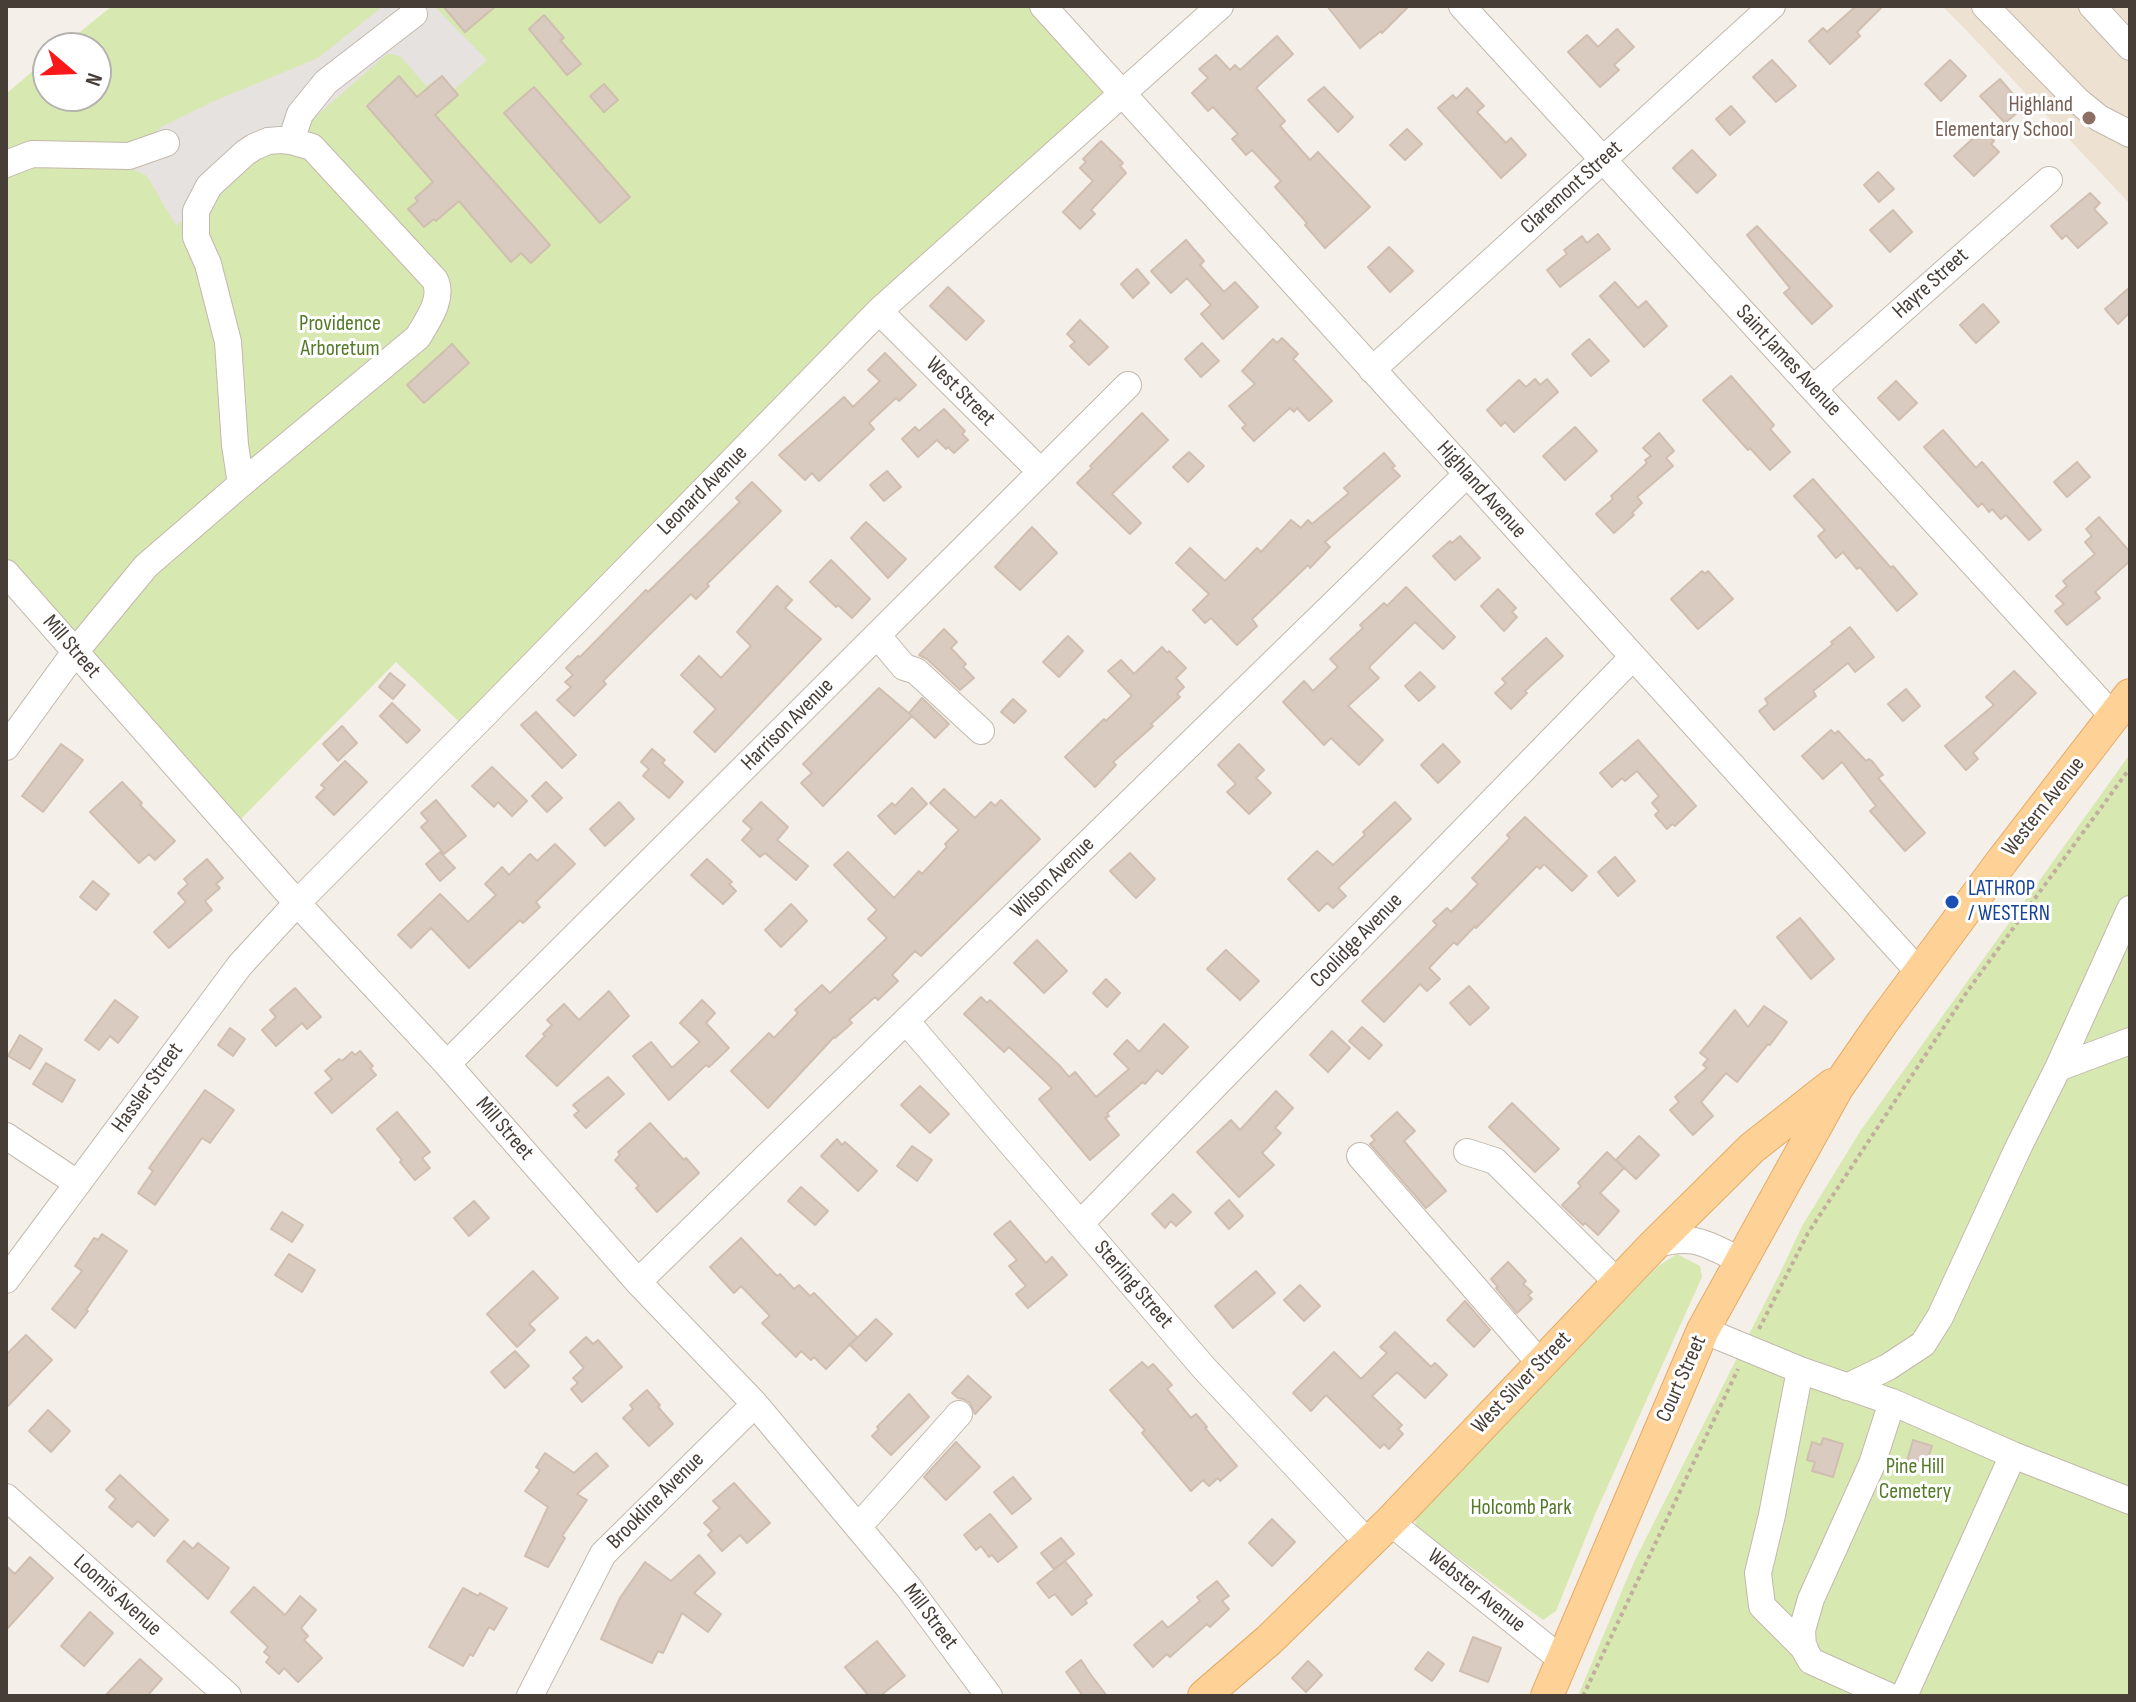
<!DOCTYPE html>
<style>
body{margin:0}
#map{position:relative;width:2136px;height:1702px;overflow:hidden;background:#f4efe8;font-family:"Sofia Sans Condensed",sans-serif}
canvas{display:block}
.frame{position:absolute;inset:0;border:8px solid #473e37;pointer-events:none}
.north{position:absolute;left:32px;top:32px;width:80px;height:80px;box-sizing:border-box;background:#fff;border:2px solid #b5b2af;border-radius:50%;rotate:109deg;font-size:22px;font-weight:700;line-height:32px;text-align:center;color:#473e37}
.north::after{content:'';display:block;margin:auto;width:28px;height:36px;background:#fa191a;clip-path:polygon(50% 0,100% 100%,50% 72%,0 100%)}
</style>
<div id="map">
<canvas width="2136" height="1702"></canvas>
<div class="frame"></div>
<div class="north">N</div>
</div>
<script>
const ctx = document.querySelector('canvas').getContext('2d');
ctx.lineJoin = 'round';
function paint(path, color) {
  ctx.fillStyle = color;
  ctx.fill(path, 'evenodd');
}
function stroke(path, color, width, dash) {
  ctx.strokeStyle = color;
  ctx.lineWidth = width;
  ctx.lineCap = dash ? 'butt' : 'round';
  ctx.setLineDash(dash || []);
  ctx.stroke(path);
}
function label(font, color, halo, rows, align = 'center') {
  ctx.font = font + ' "Sofia Sans Condensed",sans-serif';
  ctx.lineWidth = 6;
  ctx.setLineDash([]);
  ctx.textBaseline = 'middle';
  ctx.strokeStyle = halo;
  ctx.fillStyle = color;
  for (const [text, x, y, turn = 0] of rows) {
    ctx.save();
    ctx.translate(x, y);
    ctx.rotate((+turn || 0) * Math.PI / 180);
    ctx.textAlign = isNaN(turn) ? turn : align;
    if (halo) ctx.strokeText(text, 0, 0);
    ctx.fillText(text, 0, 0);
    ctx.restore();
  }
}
paint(new Path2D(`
 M1942 6H2130V204L1967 31Z`), '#ede1d2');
paint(new Path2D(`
 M112 6H1043L1123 94 879 311 469 731 396 662 232 828 6 573V94L48 58V96H96V48H60Z
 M2130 754V1696H1578L1634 1562 1781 1271 1802 1226 1861 1130Z
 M1677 1254 1700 1266 1702 1277 1596 1512 1556 1611 1543 1620 1416 1527 1415 1517 1657 1267Z`), '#d8e8b1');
paint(new Path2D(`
 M383 6H434L487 60 454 90 442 76 426 86 401 57 392 54H387L322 111 283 148 257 157 218 187 176 226 147 176 126 166 132 151 161 127 212 102 318 58Z`), '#e5e2e0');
const building = new Path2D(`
 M443 6H496L465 32Z
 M1327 6H1409L1382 33 1381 31 1360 48Z
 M1856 6H1883L1857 32 1860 36 1830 64 1809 41 1823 28 1827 32Z
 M544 15 564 38 560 40 581 64 567 75 529 29Z
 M1617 29 1634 47 1614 65 1619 70 1600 87 1568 52 1587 35 1598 47Z
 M1277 36 1293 54 1256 88 1285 121 1280 126 1310 160 1318 152 1370 207 1325 248 1305 225 1307 223 1275 187 1281 181 1252 150 1246 155 1232 139 1238 134 1213 107 1208 111 1192 93 1208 78 1199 69 1216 55 1230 70 1235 65 1240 70Z
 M1772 60 1796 86 1776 102 1753 77Z
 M1950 60 1966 76 1941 101 1925 84Z
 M399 76 417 97 442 76 458 95 435 115 550 245 531 263 521 253 511 262 459 201 436 221 434 219 424 227 408 209 418 201 415 198 433 182 367 106Z
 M2000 79 2024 107 2005 123 1980 96Z
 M604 84 618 100 604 112 590 96Z
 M534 87 630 197 600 223 504 113Z
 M1324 87 1353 117 1338 132 1308 100Z
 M1467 88 1484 106 1477 112 1506 143 1511 138 1526 155 1501 178 1438 108 1453 95 1456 99Z
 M1731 106 1745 122 1730 135 1716 119Z
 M1407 129 1422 144 1405 160 1390 145Z
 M1983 129 1994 141 1991 144 1999 152 1974 176 1954 156Z
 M1101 141 1123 163 1120 166 1126 173 1091 210 1095 214 1080 229 1063 212 1093 181 1080 168 1086 162 1083 159Z
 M1692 150 1716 175 1697 193 1673 168Z
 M1878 172 1894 189 1879 202 1864 185Z
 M2090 193 2100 203 2094 209 2107 223 2078 248 2066 235 2062 239 2051 226Z
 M1893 210 1912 232 1890 252 1870 230Z
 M1757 226 1832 306 1812 324 1784 293 1790 288 1747 235Z
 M1598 234 1610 249 1560 287 1547 270 1567 254 1564 250 1582 236 1587 243Z
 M1186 240 1204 261 1200 265 1224 292 1235 282 1258 307 1223 339 1201 314 1211 305 1187 278 1171 293 1151 271Z
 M1389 247 1413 271 1390 292 1368 267Z
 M1137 269 1149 283 1133 298 1121 284Z
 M1615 282 1638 308 1646 301 1667 326 1644 347 1600 296Z
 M948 287 984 321 966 340 930 306Z
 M2130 287V312L2118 324 2105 309Z
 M1983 304 1999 322 1976 343 1960 325Z
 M1080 320 1108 347 1089 365 1070 346 1075 342 1067 334Z
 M1282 338 1298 354 1293 359 1332 401 1309 421 1297 408 1294 412 1290 408 1254 441 1242 428 1246 425 1229 406 1255 384 1242 371 1273 339 1277 343Z
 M1589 339 1609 361 1591 376 1572 354Z
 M1202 343 1219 361 1201 377 1185 359Z
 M452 344 469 363 424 403 407 385Z
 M885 353 916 385 899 401 896 398 869 423 874 429 819 481 812 473 805 480 779 455 844 397 853 407 880 381 868 370Z
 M1731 376 1774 425 1770 429 1790 452 1770 470 1750 448 1748 450 1703 400Z
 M1535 379 1540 385 1547 379 1558 392 1514 432 1505 422 1501 426 1487 410 1519 380 1526 387Z
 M1896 381 1917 403 1899 420 1878 398Z
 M944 409 965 431 962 434 968 440 954 453 948 447 946 449 937 440 918 457 902 439 915 427 919 431Z
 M1142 413 1168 440 1112 494 1141 523 1130 534 1077 483 1092 468 1090 466Z
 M1575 427 1597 451 1565 480 1543 456Z
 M1943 430 1976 468 1982 462 2041 530 2029 540 2006 515 2001 519 1992 509 1989 512 1982 503 1978 507 1924 447Z
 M1659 433 1674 451 1666 458 1673 466 1637 497 1642 503 1632 513 1634 515 1614 533 1596 514 1613 499 1611 496 1647 463 1645 460 1651 456 1643 448Z
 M1189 452 1204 466 1188 482 1173 467Z
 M1384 453 1395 466 1392 468 1400 476 1325 542 1330 547 1310 568 1308 565 1252 619 1257 626 1237 645 1211 618 1205 623 1193 610 1209 594 1176 563 1190 548 1225 581 1257 548 1261 552 1291 520 1301 528 1308 520 1312 524 1349 493 1344 488Z
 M2077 462 2090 477 2067 497 2054 482Z
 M887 471 901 487 884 501 870 485Z
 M1813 479 1891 568 1893 566 1917 594 1897 611 1860 567 1857 569 1843 552 1836 558 1818 536 1825 530 1794 496Z
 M752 482 781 511 707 584 709 586 696 599 691 594 654 630 603 681 606 684 574 716 557 700 571 687 565 682 573 675 566 668 578 656 580 657 646 590 648 592 740 502 736 498Z
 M2099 517 2130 552V561L2095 592 2100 598 2067 625 2055 611 2064 604 2056 596 2067 586 2063 581 2095 554 2085 542 2092 536 2086 529Z
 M866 522 906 559 888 578 851 538Z
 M1032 527 1057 553 1020 590 995 567Z
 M1460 536 1480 558 1455 580 1433 556 1450 541 1452 543Z
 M831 560 870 599 852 618 838 605 836 607 810 582Z
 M1702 571 1705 574 1708 571 1733 599 1698 629 1671 599Z
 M777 586 792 600 785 608 821 639 715 752 694 732 716 709 681 675 699 656 721 678 751 646 737 632Z
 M1406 587 1455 637 1443 649 1415 622 1371 665 1369 668 1379 678 1348 706 1383 740 1359 765 1331 738 1324 745 1283 702 1304 681 1313 691 1338 667 1330 659 1363 628 1360 625 1384 603 1387 606Z
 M1498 589 1516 608 1512 612 1517 617 1504 631 1481 606Z
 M1850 627 1874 657 1855 672 1848 663 1813 691 1816 696 1774 730 1759 711 1768 704 1765 699 1833 644 1831 642Z
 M944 629 957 642 951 648 966 664 963 667 974 678 960 690 927 659 919 655Z
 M1068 636 1083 651 1059 677 1043 662Z
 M1546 638 1563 656 1525 691 1527 693 1511 709 1495 693 1506 683 1502 679Z
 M1162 647 1167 653 1169 651 1186 668 1176 678 1184 687 1177 694 1180 697 1151 724 1153 726 1113 762 1116 765 1095 787 1065 757 1104 719 1106 721 1132 696 1108 671 1121 660 1134 674Z
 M2014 671 2036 693 1973 753 1978 759 1966 770 1945 746 1994 705 1986 697Z
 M1420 672 1435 687 1419 701 1405 686Z
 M390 673 405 685 393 699 379 687Z
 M879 688 912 716 823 806 801 783 812 773 803 764Z
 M1906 689 1920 706 1903 721 1888 704Z
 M922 698 949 724 935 738 909 713Z
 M1013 699 1026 711 1014 723 1001 712Z
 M392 703 420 730 407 743 380 716Z
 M536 712 576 755 562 768 521 725Z
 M342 726 357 743 338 761 323 744Z
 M1831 730 1835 734 1838 731 1866 761 1869 759 1872 761 1883 775 1878 778 1925 833 1905 851 1870 811 1876 806 1842 762 1823 779 1802 756Z
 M1638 740 1696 806 1675 826 1672 824 1667 829 1655 815 1659 811 1652 803 1659 796 1637 771 1625 781 1622 778 1612 787 1600 773Z
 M61 744 83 760 43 812 22 796Z
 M1239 744 1264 770 1256 778 1271 793 1249 814 1227 792 1236 784 1218 765Z
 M1443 744 1460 762 1438 783 1421 765Z
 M652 749 665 760 662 763 683 782 669 798 643 776 649 769 641 762Z
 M345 761 367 782 334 815 316 797 325 788 321 785Z
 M492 767 527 801 512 816 498 802 494 807 472 786Z
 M122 782 142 803 140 805 175 841 155 860 149 854 139 863 90 812Z
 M546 782 562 798 547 812 532 796Z
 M912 788 927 804 895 834 878 816 892 803 895 806Z
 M944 789 975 818 991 802 995 806 1001 800 1040 839 921 956 915 951 892 975 898 981 878 1000 875 997 849 1020 852 1023 835 1038 834 1037 768 1108 731 1071 769 1033 774 1038 798 1013 795 1010 822 985 830 993 887 938 868 919 877 910 834 865 848 852 894 898 919 871 922 874 947 847 945 844 959 830 930 803Z
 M436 800 466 836 444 854 421 827 428 821 421 813Z
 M619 802 634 819 605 846 590 829Z
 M761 802 788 827 777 840 808 866 796 880 765 853 760 857 742 840 752 829 743 821Z
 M1395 802 1411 819 1338 888 1346 896 1333 908 1327 903 1319 911 1288 879 1317 851 1333 865 1365 835 1363 832Z
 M1525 817 1587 876 1572 891 1544 864 1540 869 1537 866 1476 928 1475 926 1457 945 1454 942 1429 968 1440 979 1427 991 1420 984 1384 1022 1362 1001 1437 925 1433 921 1447 908 1451 912 1478 884 1472 878 1510 838 1507 835Z
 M555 844 575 864 536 902 540 907 523 923 520 920 469 968 431 928 411 948 398 935 440 894 468 922 496 895 485 884 502 867 509 875 530 854 537 861Z
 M440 852 455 868 440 881 426 864Z
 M1130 853 1155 879 1136 898 1110 871Z
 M1615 857 1635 881 1618 896 1598 872Z
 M207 859 223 878 216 884 220 888 205 901 212 910 169 948 154 932 186 902 178 893 188 884 184 879Z
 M707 859 732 882 729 884 736 891 723 904 691 875Z
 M93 881 109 894 96 910 80 897Z
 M791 904 807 921 781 947 765 930Z
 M1800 918 1834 959 1811 979 1777 937Z
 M1037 940 1067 971 1044 993 1014 963Z
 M1226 950 1259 981 1240 1000 1207 969Z
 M1106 979 1120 993 1107 1007 1093 993Z
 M1469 986 1489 1008 1470 1025 1450 1003Z
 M295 988 321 1017 307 1029 302 1023 276 1046 262 1030 276 1017 270 1010Z
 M609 991 629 1016 557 1086 526 1056 545 1036 543 1034 552 1025 547 1020 564 1004 579 1020Z
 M981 997 987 1003 990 1000 1061 1067 1069 1077 1075 1072 1096 1097 1129 1069 1114 1054 1127 1040 1139 1052 1164 1024 1188 1047 1162 1074 1157 1070 1145 1084 1143 1082 1107 1113 1109 1116 1105 1118 1119 1135 1090 1160 1039 1099 1052 1088 1009 1047 1004 1052 964 1014Z
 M115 1000 138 1017 118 1043 110 1036 99 1050 85 1040Z
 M702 1000 715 1013 706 1023 729 1048 709 1067 706 1065 669 1100 633 1056 651 1042 672 1068 700 1042 680 1023Z
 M1764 1006 1787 1022 1770 1045 1768 1044 1737 1082 1726 1073 1701 1102 1713 1116 1693 1135 1670 1110 1679 1102 1675 1097 1707 1068 1703 1065 1708 1059 1700 1053 1735 1010 1748 1027Z
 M1362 1027 1382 1045 1369 1059 1349 1041Z
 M230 1028 245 1039 233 1056 218 1045Z
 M1332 1031 1350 1048 1328 1072 1310 1055Z
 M20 1035 42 1049 30 1069 8 1056Z
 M360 1051 373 1066 370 1068 376 1075 332 1113 315 1093 332 1079 325 1071 339 1059 342 1061 352 1052 355 1055Z
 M46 1063 75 1080 62 1102 33 1084Z
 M608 1077 624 1094 586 1128 574 1115 579 1111 573 1105Z
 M920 1086 949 1114 930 1133 901 1105Z
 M205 1090 234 1110 210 1143 202 1138 155 1205 138 1193 153 1171 149 1168Z
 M1276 1091 1293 1108 1275 1128 1281 1133 1262 1153 1274 1165 1239 1197 1197 1152 1231 1120 1240 1130Z
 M1512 1103 1559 1149 1535 1172 1489 1127Z
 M397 1112 430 1152 422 1158 430 1168 415 1180 400 1162 402 1160 377 1129Z
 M1397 1112 1415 1131 1404 1141 1446 1191 1426 1208 1370 1144 1375 1140 1371 1136Z
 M650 1123 684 1160 686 1158 699 1173 657 1212 636 1188 639 1186 615 1160 620 1155 618 1152Z
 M1639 1136 1659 1155 1636 1179 1616 1160Z
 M837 1139 842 1145 845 1142 877 1171 858 1191 821 1156Z
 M912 1146 932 1160 917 1181 897 1166Z
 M1607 1152 1624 1168 1600 1193 1619 1211 1598 1235 1585 1223 1583 1225 1562 1205 1581 1186 1578 1183Z
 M801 1187 828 1211 815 1225 788 1201Z
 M1173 1194 1191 1212 1176 1226 1171 1221 1165 1228 1152 1214Z
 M1229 1200 1243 1216 1229 1229 1215 1213Z
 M474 1201 489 1218 469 1236 454 1218Z
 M282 1212 303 1225 292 1242 271 1229Z
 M1010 1221 1046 1263 1052 1257 1067 1275 1028 1308 1016 1294 1026 1286 1009 1266 1017 1260 994 1234Z
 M102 1234 127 1251 86 1310 88 1311 75 1328 52 1309 82 1271 75 1266 94 1238 98 1240Z
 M741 1238 777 1276 780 1274 794 1289 799 1285 810 1296 814 1293 857 1337 826 1369 814 1357 811 1360 801 1351 796 1357 762 1323 770 1316 741 1286 734 1293 710 1267Z
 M289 1254 315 1270 302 1292 275 1275Z
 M1508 1262 1526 1281 1523 1284 1532 1292 1528 1295 1532 1299 1517 1313 1496 1288 1498 1287 1491 1279Z
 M533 1271 558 1298 529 1324 535 1330 517 1347 487 1314Z
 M1256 1271 1275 1293 1233 1328 1215 1306Z
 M1300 1285 1320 1306 1304 1321 1284 1300Z
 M1465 1301 1490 1330 1474 1347 1447 1320Z
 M876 1319 892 1334 866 1361 850 1345Z
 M1395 1332 1431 1367 1435 1363 1447 1375 1425 1398 1397 1372 1372 1396 1402 1425 1398 1429 1403 1434 1389 1449 1384 1444 1380 1448 1326 1395 1311 1411 1293 1393 1334 1352 1361 1379 1387 1353 1380 1347Z
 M26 1335 52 1360 6 1408V1355Z
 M586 1337 593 1344 598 1340 622 1367 582 1402 571 1389 578 1383 573 1378 584 1368 570 1352Z
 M515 1351 529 1366 505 1388 491 1372Z
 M1142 1362 1148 1368 1153 1364 1172 1385 1167 1389 1191 1418 1196 1414 1207 1427 1205 1428 1237 1466 1220 1481 1218 1478 1209 1486 1203 1480 1191 1491 1142 1433 1145 1430 1110 1390Z
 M968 1376 991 1397 975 1414 970 1403 963 1399 958 1398 952 1393Z
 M647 1390 660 1405 658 1407 673 1424 649 1446 623 1418 633 1409 630 1405Z
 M909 1394 929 1417 891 1455 872 1436 879 1429 877 1427Z
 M48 1410 70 1431 51 1452 29 1431Z
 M1823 1438 1843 1444 1833 1477 1812 1471 1815 1462 1807 1460 1812 1442 1821 1445Z
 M1913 1440 1932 1446 1925 1467 1907 1461Z
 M956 1442 980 1467 946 1500 924 1477Z
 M545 1453 574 1473 596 1453 608 1466 577 1494 587 1500 562 1536 565 1538 548 1567 525 1556 548 1507 525 1491 540 1470 536 1467Z
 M120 1475 168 1520 154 1536 138 1521 132 1527 109 1507 116 1499 106 1490Z
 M1013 1477 1031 1499 1012 1514 994 1492Z
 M734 1483 770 1523 747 1543 740 1535 722 1551 708 1535 712 1531 704 1523 720 1508 713 1501Z
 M990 1514 1017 1547 998 1562 992 1555 989 1557 981 1546 976 1550 964 1535Z
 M1272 1519 1295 1542 1272 1566 1249 1543Z
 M1061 1538 1074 1554 1054 1569 1041 1553Z
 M184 1541 193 1549 198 1543 229 1568 208 1599 167 1561Z
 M699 1555 715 1573 694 1593 721 1614 708 1632 682 1613 663 1653 658 1651 652 1663 601 1639 620 1598 645 1562 671 1581Z
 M30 1557 53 1578 6 1630V1566L15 1574Z
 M1065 1561 1092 1595 1085 1600 1087 1603 1072 1615 1055 1594 1049 1598 1037 1583Z
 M1217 1581 1229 1596 1222 1601 1229 1609 1210 1627 1207 1624 1170 1657 1167 1654 1153 1667 1134 1645 1162 1621 1168 1628 1200 1601 1197 1597Z
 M254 1587 285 1615 300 1596 316 1610 301 1628 308 1636 304 1640 322 1658 298 1682 284 1668 279 1674 266 1662 270 1657 264 1652 268 1647 231 1612Z
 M463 1588 478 1596 480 1593 507 1608 494 1630 489 1627 473 1656 470 1654 463 1666 429 1647Z
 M90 1612 113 1633 84 1666 61 1646Z
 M1473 1637 1501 1648 1488 1682 1460 1671Z
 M877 1641 905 1676 880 1696H869L845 1667Z
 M1428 1652 1444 1664 1432 1681 1415 1669Z
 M140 1659 162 1679 147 1696H105Z
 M1081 1660 1091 1675 1107 1696H1083L1066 1672Z
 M1308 1661 1322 1675 1306 1692 1292 1678Z`);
paint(building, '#d9cbc0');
stroke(building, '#d0bfb1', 2);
const minor = new Path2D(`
 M1043 6 1920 973
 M1462 6 2113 716
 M1985 6 2078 101 2099 118 2130 134
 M2092 6 2130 47
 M291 141 300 114 326 82 414 14
 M6 164 32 154 129 156 166 143
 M879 311 1041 472
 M1372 370 1772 6
 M1813 389 2049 180
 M6 573 297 903 447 1064 638 1282 755 1404 909 1588 989 1696
 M877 635 904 667 916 671 981 731
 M6 747 75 652 146 566 241 484 418 337C427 321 444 299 435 280L312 147 291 141 280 140 268 141 254 147 245 153 209 186 196 211V237L208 264 228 342 235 445 241 484
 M906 1021 1204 1368 1368 1543
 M447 1064 1128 385
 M2058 1068 2130 1041
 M6 1136 77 1183
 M1467 1152 1495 1161 1618 1283
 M1360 1156 1540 1363
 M1080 1224 1633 657
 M1654 1245C1695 1233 1705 1244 1742 1261
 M6 1280 240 965 297 903 486 713 879 311 1220 6
 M638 1282 1467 474
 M1703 1330 1800 1370
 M1847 1387 1888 1367 1923 1344 1940 1317 2018 1148 2058 1068 2130 909
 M1892 1402 2013 1455 2130 1501
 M6 1497 228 1696
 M1390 1522 1561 1659
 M858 1527 959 1414
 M1805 1649 1762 1606 1758 1573 1772 1515 1800 1370 1892 1402 1872 1464 1811 1599 1802 1630 1803 1647 1811 1661 1889 1696
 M530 1696 603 1554 755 1404
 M1904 1696 2013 1455`);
const major = new Path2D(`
 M1204 1696 1269 1640 1390 1522 1654 1245 1752 1148 1832 1085
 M1547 1696 1703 1330 1837 1088 1882 1023 2002 861 2130 695`);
stroke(minor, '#c3b8ad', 28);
stroke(major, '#e4ab66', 34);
stroke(new Path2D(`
 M1759 1329 1808 1233 1969 989 2130 768
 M1583 1696 1738 1369`), '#c1ae9c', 4, [4, 4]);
stroke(minor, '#fff', 26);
stroke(major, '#fed197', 32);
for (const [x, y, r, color] of [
 [2089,118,8,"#8d6e63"],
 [1952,902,8,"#1a4fb4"]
]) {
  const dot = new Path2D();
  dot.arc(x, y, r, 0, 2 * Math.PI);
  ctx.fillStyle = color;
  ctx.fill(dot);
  stroke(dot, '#fff', 3);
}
label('22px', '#785e54', '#fff', [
 ["Highland",2073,105],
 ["Elementary School",2073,130]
], 'right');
label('22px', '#473e37', '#fff', [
 ["Claremont Street",1572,188,-42],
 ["Hayre Street",1931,284,-42],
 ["Saint James Avenue",1788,361,47],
 ["West Street",960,392,45],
 ["Highland Avenue",1481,490,48],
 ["Leonard Avenue",703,491,-45],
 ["Mill Street",71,647,49],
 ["Harrison Avenue",788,725,-45],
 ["Western Avenue",2044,807,-52],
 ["Wilson Avenue",1053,878,-44],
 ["Coolidge Avenue",1357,941,-46],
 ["Hassler Street",148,1088,-54],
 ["Mill Street",504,1129,49],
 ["Sterling Street",1133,1285,49],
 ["Court Street",1682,1379,-66],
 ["West Silver Street",1522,1383,-46],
 ["Brookline Avenue",656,1501,-45],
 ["Webster Avenue",1476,1591,39],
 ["Loomis Avenue",117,1596,42],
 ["Mill Street",930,1617,53]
]);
label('22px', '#547a29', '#fff', [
 ["Providence",340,324],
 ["Arboretum",340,349],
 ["Pine Hill",1915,1467],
 ["Cemetery",1915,1492],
 ["Holcomb Park",1521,1508]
]);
label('22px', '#164399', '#fff', [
 ["LATHROP",1968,889],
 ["/ WESTERN",1968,914]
], 'left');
</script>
